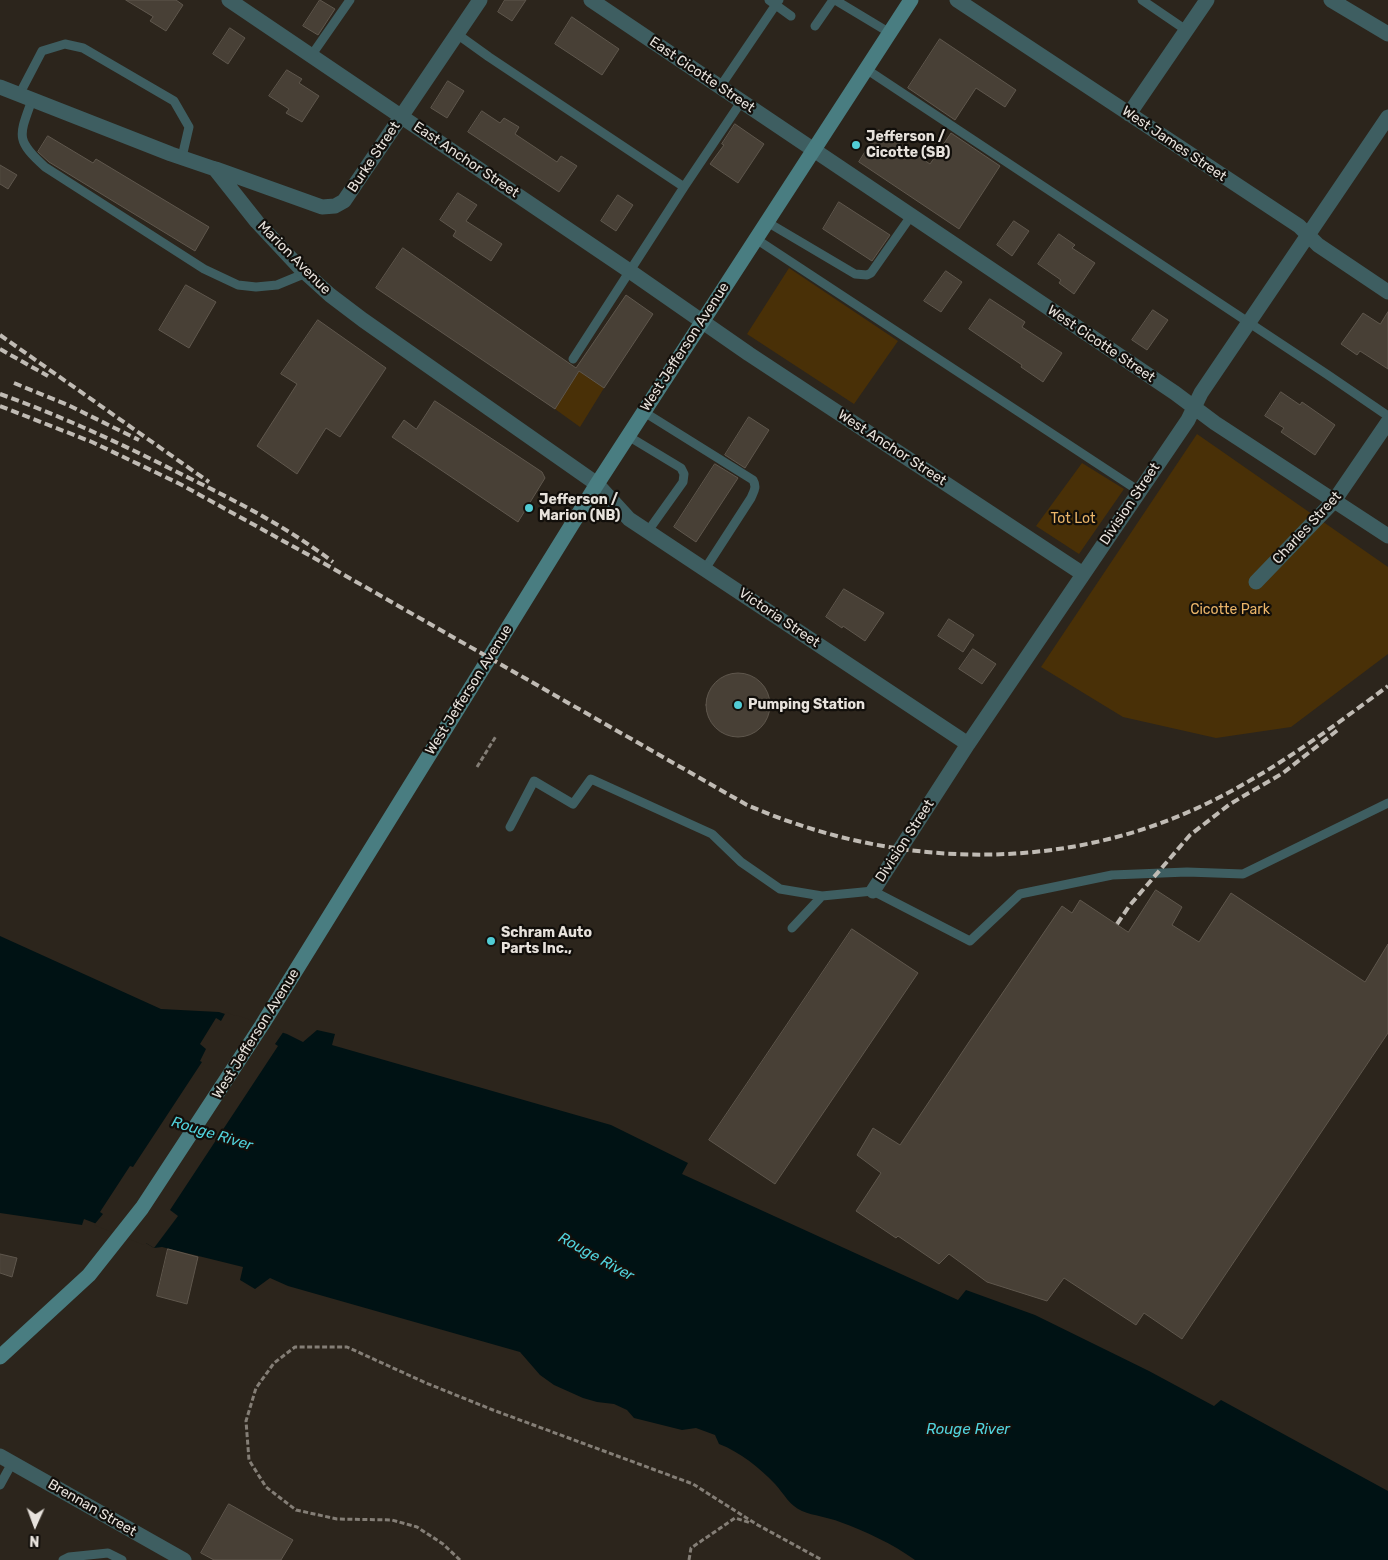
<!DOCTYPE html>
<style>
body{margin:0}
#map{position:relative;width:1388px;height:1560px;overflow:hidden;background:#2c251c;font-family:Rubik,sans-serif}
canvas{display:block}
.north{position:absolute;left:10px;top:1500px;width:50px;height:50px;-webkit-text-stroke:4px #120f0b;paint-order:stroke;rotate:182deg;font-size:14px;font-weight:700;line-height:20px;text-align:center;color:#e7e2dc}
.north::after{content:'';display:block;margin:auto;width:18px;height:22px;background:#e7e2dc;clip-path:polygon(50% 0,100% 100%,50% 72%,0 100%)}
</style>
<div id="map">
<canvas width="1388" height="1560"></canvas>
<div class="north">N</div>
</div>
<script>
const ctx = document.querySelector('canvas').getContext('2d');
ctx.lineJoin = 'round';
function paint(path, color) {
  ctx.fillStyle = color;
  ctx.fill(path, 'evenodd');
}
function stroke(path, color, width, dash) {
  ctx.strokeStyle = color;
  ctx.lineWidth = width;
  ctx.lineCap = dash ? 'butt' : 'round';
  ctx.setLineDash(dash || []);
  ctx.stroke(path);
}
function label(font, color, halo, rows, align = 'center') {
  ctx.font = font + ' Rubik,sans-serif';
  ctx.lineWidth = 4.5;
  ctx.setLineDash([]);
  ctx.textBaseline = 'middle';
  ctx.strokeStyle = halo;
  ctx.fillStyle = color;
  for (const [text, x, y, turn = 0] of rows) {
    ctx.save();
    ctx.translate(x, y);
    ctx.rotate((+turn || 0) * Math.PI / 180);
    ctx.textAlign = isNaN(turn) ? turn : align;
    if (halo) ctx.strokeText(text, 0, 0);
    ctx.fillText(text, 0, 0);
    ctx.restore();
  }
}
paint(new Path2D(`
 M789 268 898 341 854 404 747 334Z
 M579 371 604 388 580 427 555 409Z
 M1197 434 1388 567V654L1291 727 1216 738 1123 717 1041 667Z
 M1082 463 1124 489 1079 554 1036 526Z`), '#493007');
paint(new Path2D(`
 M0 936 161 1009 219 1012 287 1034 303 1042 317 1030 335 1034 332 1045 611 1125 688 1163 682 1174 958 1300 966 1290 1035 1315 1149 1371 1214 1406 1221 1400 1388 1491V1560H915C893 1544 865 1531 840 1522 828 1517 814 1516 802 1511 790 1506 784 1494 775 1484 760 1468 740 1452 719 1444L715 1435 696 1428 682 1430 634 1418 627 1410 614 1404 597 1402 583 1398 554 1385 540 1375 520 1352 288 1286 270 1278 255 1289 240 1280 243 1267 162 1247 154 1248 146 1243 84 1219 82 1225 0 1213Z`), '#001214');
paint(new Path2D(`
 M226 1012 235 1016 236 1015 284 1031 275 1044 278 1046 170 1210 178 1216 154 1248 146 1243 144 1245 94 1225 103 1214 100 1212 130 1166 133 1167 202 1062 200 1061 206 1049 200 1044 216 1018 221 1021Z`), '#2c251c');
const building = new Path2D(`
 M126 0H176L183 5 166 31 150 21 153 17Z
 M320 0 335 9 318 35 303 26Z
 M505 0H526L512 21 498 12Z
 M572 17 619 49 602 75 555 44Z
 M230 28 245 38 228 64 213 54Z
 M940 39 1016 90 1005 107 976 88 955 120 908 88Z
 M287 70 302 79 299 83 319 96 302 122 286 113 289 109 269 96Z
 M448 81 464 91 447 118 431 108Z
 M482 111 500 123 504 118 519 127 515 134 557 162 561 156 577 166 559 192 468 132Z
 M735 124 764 144 738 183 710 164 724 145 722 144Z
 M879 130 930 164 951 133 1000 166 959 229 859 162Z
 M48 136 93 163 96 159 209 227 195 251 49 162 38 152Z
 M0 165 17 175 8 189 0 184Z
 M458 193 477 205 466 221 502 244 491 261 453 236 456 231 440 220Z
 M618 195 633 205 616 231 601 221Z
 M839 202 890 235 872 261 823 229Z
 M1014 221 1029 231 1012 256 997 245Z
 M1059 234 1075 245 1072 248 1095 263 1074 294 1059 283 1061 280 1038 264Z
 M403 248 576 368 626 295 653 314 604 388 579 371 555 409 376 288Z
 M946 271 962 282 941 312 924 301Z
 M186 285 216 302 189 348 159 330Z
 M990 299 1025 322 1022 327 1062 353 1043 382 1021 367 1022 365 969 329Z
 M1153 310 1168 320 1147 350 1132 340Z
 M1388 312V369L1360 351 1357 355 1341 344 1363 313 1380 324Z
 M318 320 386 368 340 437 326 428 297 474 257 446 297 384 281 374Z
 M1281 392 1300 405 1302 402 1335 425 1315 455 1281 432 1284 428 1265 416Z
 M435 401 542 472 545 478 518 522 392 437 404 420 416 429Z
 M749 417 769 430 745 468 725 455Z
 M715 464 738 478 696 542 674 527Z
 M844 589 884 613 865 641 843 626 842 628 826 617Z
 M949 619 974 635 963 652 938 636Z
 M973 649 996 664 982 684 959 669Z
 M706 705a32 32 0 1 1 64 0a32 32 0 1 1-64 0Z
 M1156 890 1182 907 1172 925 1199 942 1231 893 1365 982 1388 944V1033L1182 1339 1144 1313 1136 1325 1064 1278 1047 1301 987 1282 949 1254 939 1264 898 1236 896 1238 856 1211 881 1173 857 1155 873 1128 900 1145 969 1042 1062 906 1072 913 1080 900 1128 932Z
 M852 929 918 973 775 1184 709 1140Z
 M168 1249 198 1257 187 1304 157 1296Z
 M0 1254 17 1258 12 1277 0 1273Z
 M229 1504 293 1540 281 1560H214L201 1553Z`);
paint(building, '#484036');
stroke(building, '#5f574d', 1);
stroke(new Path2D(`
 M477 767 496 736
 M460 1560 443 1544 417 1527 392 1520 337 1519 296 1510 266 1487 249 1460 246 1421 256 1388 274 1363 295 1347H347L426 1383 493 1410 693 1484 756 1524 822 1560
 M689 1560 691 1548 735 1518 751 1523`), '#847e76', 3, [5, 2.5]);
stroke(new Path2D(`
 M769 0 791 16
 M835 0 890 33
 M1142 0 1186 30
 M815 26 833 0
 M457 34 489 57 684 187 573 359
 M311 56 350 0
 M866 69 1328 375 1388 416
 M720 87 779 0
 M19 95 42 51 65 44 83 48 174 101 189 127 182 157
 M32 100C19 136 15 140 45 167L204 269 238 285 256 287 277 285 306 273
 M684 187 741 102
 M767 222 855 274 867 275 871 273 911 216
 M756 239 1139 491
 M644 412 753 480C757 487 754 491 751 498L705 569
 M628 436 681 468 684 474 683 482 648 531
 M510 827 534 781 573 804 591 779 712 834 741 862 780 889 822 896
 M792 928 822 896 873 891 970 941 1020 894 1112 875 1187 872 1243 874 1388 803
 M0 1485 12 1463
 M63 1560 69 1557 108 1553 122 1560`), '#3e5e61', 9);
stroke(new Path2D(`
 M229 0 631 272 749 354 1083 574
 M591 0 1175 393 1215 423 1388 536
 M957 0 1299 226 1318 245 1388 292
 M1331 0 1388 34
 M0 87 171 154 215 169 257 222 299 267 330 295 363 320 597 484 629 519 968 744
 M1129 114 1207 0
 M216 169 322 207 335 206 344 201 480 0
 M1256 582 1334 501 1388 422
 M873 891 968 744 1188 420 1201 393 1388 117
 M0 1456 184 1560`), '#3e5e61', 15);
stroke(new Path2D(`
 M0 1357 89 1275 142 1208 262 1025 597 484 911 0`), '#497d81', 15);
stroke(new Path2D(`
 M0 335 209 482
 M0 349 48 376
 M14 383 68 405 139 440
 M0 394C64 417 124 445 185 476 236 501 287 527 333 562
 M0 406 92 442 180 484 325 564 747 805C897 870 1067 874 1214 800 1276 769 1333 727 1388 686
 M1117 924 1130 905 1190 835 1230 804 1283 773 1339 729`), '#c0bbb4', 4, [8, 4]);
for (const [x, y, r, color] of [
 [856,145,5,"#51ccd5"],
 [529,508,5,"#51ccd5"],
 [738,705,5,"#51ccd5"],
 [491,941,5,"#51ccd5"]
]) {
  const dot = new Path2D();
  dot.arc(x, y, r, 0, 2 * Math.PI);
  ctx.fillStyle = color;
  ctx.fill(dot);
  stroke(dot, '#120f0b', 2);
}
label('14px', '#e7e2dc', '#120f0b', [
 ["East Cicotte Street",702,75,34],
 ["West James Street",1174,144,34],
 ["Burke Street",374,157,-56],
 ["East Anchor Street",466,160,34],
 ["Marion Avenue",294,258,45],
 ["West Cicotte Street",1101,344,34],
 ["West Jefferson Avenue",685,347,-57],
 ["West Anchor Street",892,448,33],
 ["Division Street",1130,504,-56],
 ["Charles Street",1307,528,-47],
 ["Victoria Street",779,618,34],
 ["West Jefferson Avenue",469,690,-58],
 ["Division Street",905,841,-57],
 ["West Jefferson Avenue",256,1034,-58],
 ["Brennan Street",92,1508,30]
]);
label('bold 14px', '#e7e2dc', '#120f0b', [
 ["Jefferson /",866,137],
 ["Cicotte (SB)",866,153],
 ["Jefferson /",539,500],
 ["Marion (NB)",539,516],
 ["Pumping Station",748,705],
 ["Schram Auto",501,933],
 ["Parts Inc.,",501,949]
], 'left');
label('14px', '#ebb569', '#120f0b', [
 ["Tot Lot",1073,519],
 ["Cicotte Park",1230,610]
]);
label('italic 15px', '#51d3dd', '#120f0b', [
 ["Rouge River",212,1134,17],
 ["Rouge River",596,1257,29],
 ["Rouge River",968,1430]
]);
</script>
